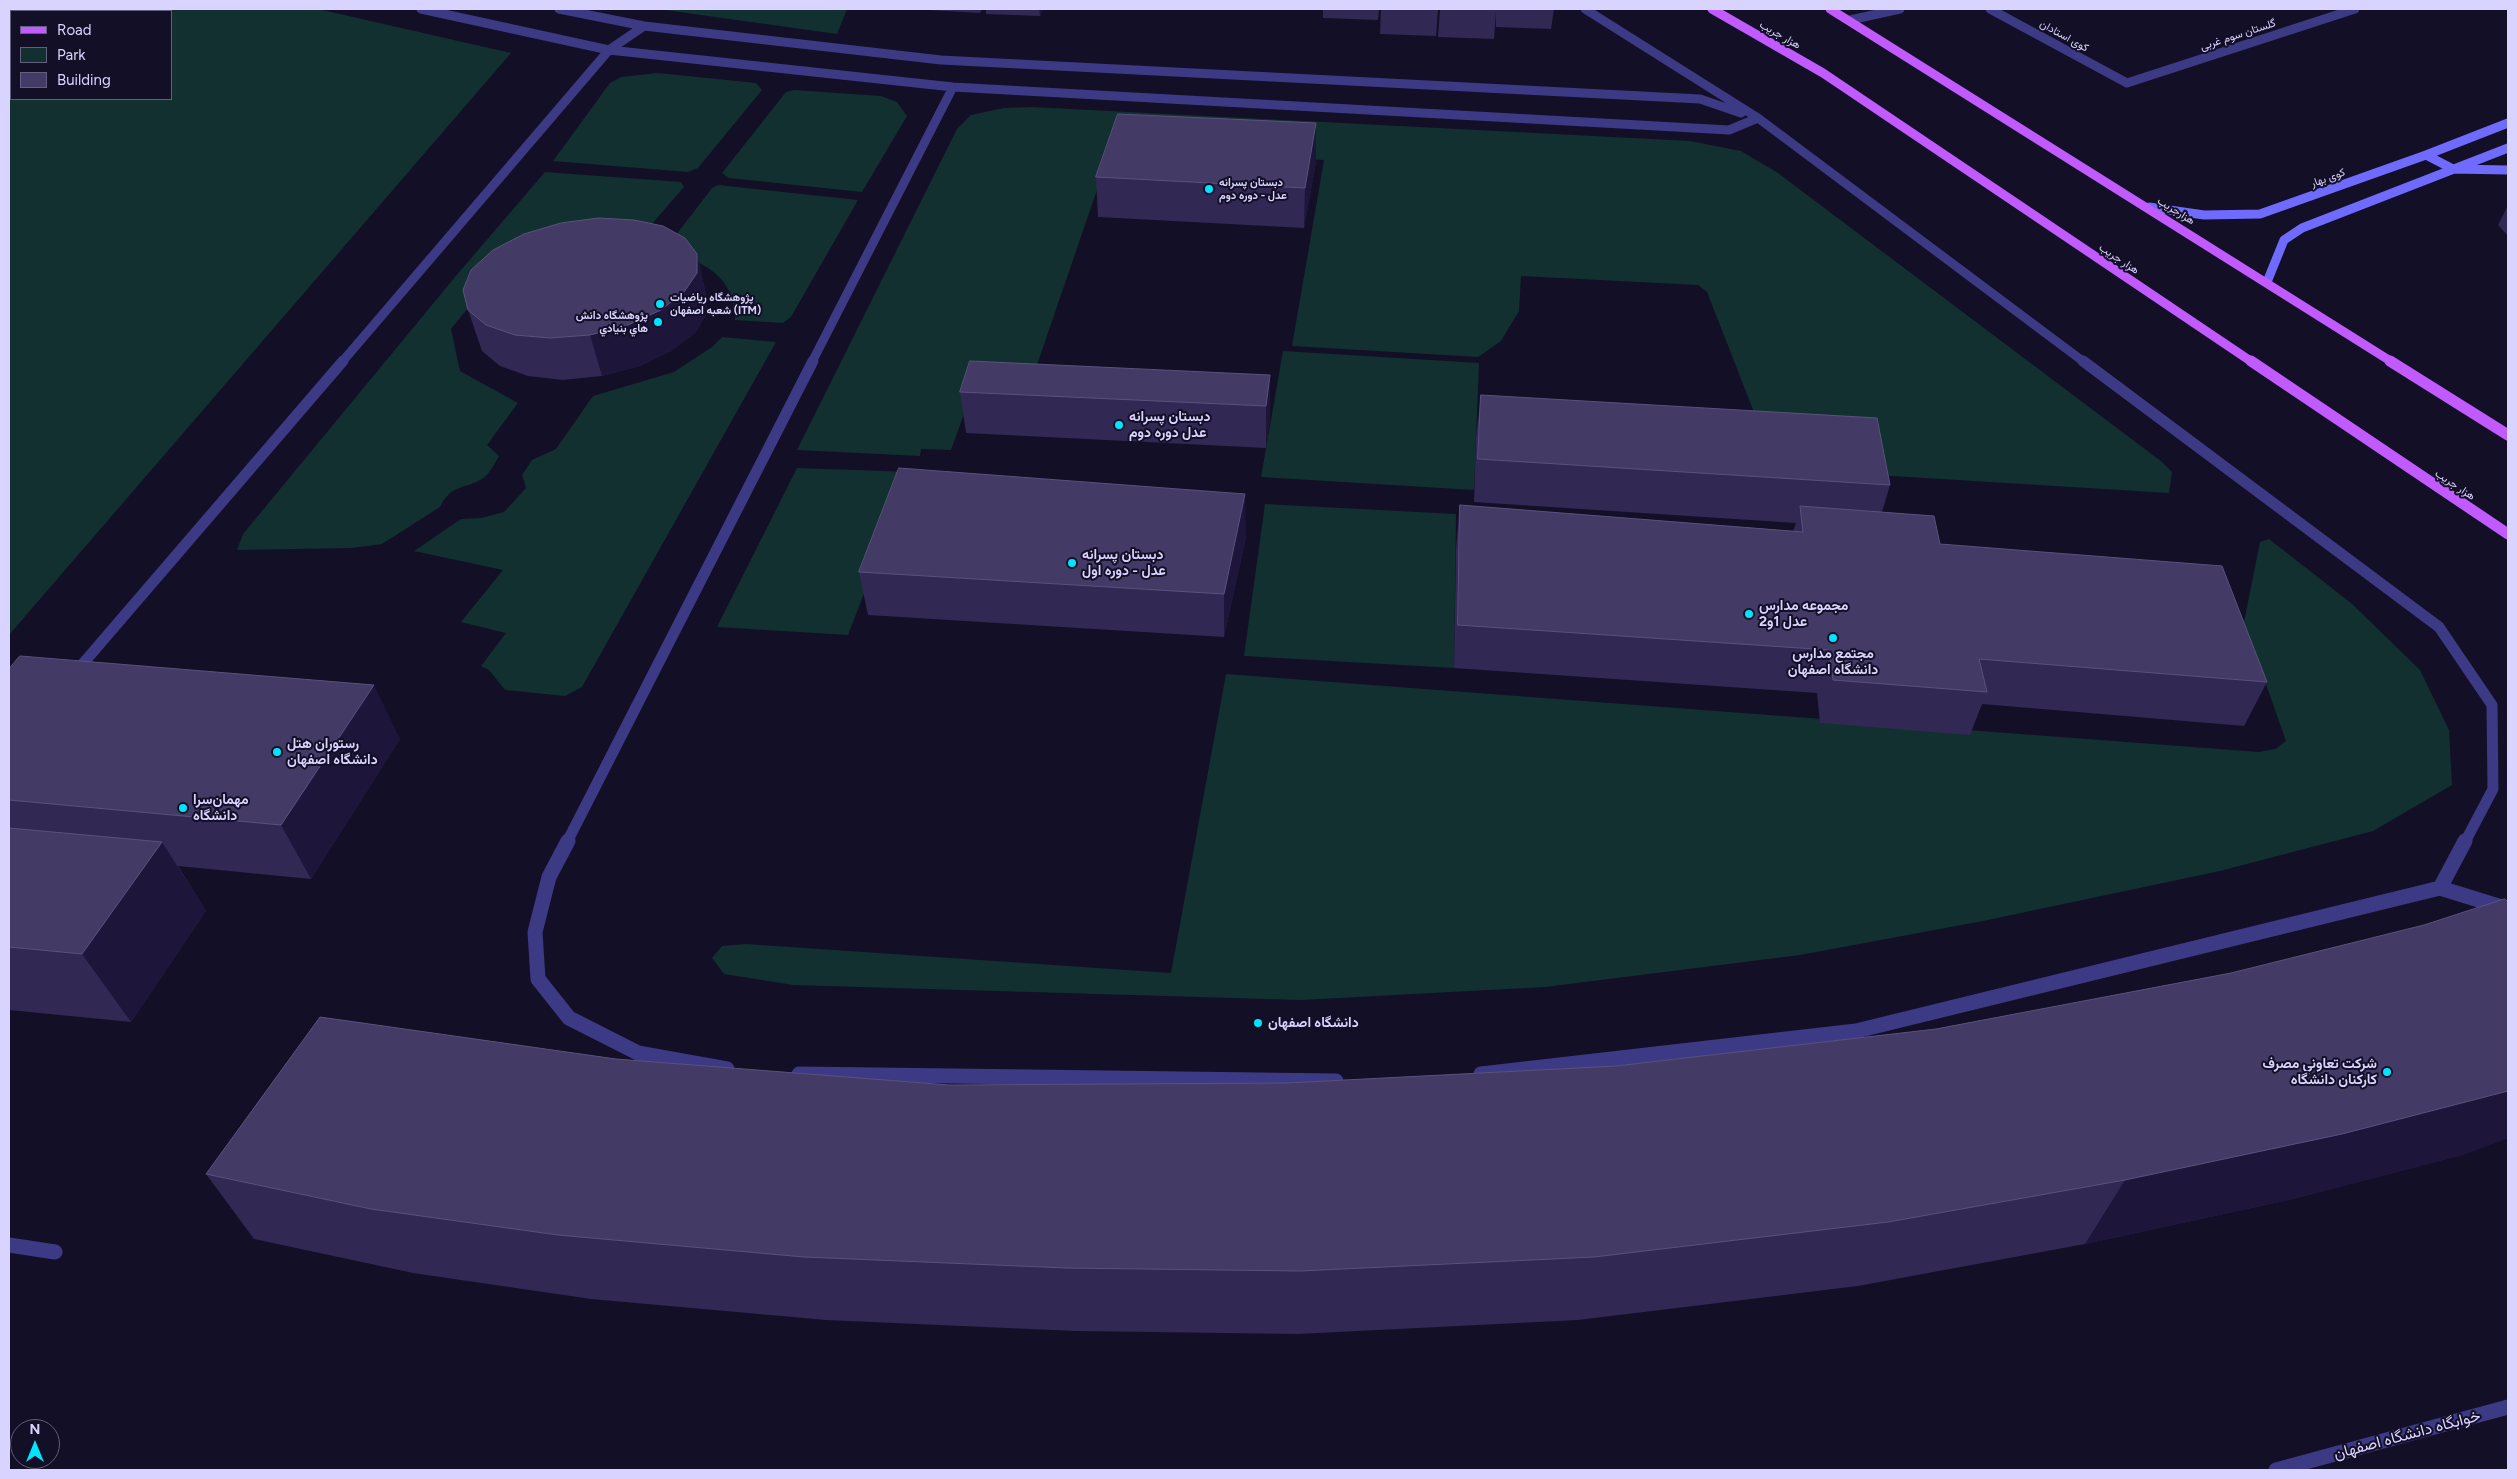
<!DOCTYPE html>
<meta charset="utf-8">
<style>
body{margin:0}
#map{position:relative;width:2517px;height:1479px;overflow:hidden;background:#130f26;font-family:Figtree,sans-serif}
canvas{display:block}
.frame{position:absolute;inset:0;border:10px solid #d9d4ff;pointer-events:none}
.legend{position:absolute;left:10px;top:10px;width:162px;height:90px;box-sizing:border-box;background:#130f26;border:1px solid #625e7d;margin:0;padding:6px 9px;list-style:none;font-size:15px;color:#d9d4ff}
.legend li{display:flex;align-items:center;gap:10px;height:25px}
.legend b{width:25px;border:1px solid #625e7d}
.north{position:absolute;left:10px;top:1419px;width:50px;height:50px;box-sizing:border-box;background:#130f26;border:1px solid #625e7d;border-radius:50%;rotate:0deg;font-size:14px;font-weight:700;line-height:20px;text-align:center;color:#d9d4ff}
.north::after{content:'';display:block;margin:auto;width:18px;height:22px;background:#00e5ff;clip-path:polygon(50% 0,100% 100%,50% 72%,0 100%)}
</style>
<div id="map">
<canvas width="2517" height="1479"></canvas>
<div class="frame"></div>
<ul class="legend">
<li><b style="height:6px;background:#c25bff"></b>Road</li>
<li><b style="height:14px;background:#12302f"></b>Park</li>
<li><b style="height:14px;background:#433a66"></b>Building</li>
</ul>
<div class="north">N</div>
</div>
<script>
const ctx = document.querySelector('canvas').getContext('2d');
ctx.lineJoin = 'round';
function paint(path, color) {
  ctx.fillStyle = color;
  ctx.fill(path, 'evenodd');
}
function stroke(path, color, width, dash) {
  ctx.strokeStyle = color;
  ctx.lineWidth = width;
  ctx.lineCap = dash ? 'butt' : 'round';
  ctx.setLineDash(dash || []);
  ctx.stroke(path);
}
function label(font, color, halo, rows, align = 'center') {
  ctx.font = font + ' Figtree,Vazirmatn,sans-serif';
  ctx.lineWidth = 4;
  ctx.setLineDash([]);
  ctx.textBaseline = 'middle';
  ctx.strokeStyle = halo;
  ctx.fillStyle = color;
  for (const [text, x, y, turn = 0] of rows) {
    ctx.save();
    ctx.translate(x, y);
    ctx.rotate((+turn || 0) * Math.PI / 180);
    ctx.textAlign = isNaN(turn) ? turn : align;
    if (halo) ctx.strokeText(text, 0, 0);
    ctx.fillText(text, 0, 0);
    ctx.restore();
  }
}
paint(new Path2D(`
 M9 9H318L511 53 9 635ZM171 11V99H11V11Z
 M658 9H847L837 34Z
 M658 73 756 83 762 90 698 168 688 172 553 161 610 83 621 77Z
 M794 90 881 96 897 102 907 116 862 192 729 178 722 173 786 92Z
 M1032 107 1690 141 1741 151 1778 173 2162 462 2172 472 2169 493 1876 475 1759 425 1707 292 1698 285 1521 276 1519 311 1501 341 1478 357 1292 346 1324 160 1111 149 1024 403 969 400 951 450 921 449 920 456 797 450 957 129 971 115 1004 108Z
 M545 172 681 182 684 187 632 247 485 287 451 329 460 371 518 403 487 445 499 456C495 463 489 475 482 479 464 490 452 483 440 507L382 544 352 548 237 550 243 534 455 277Z
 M718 185 858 200 791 317 783 323 735 320C736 275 700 259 663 252L712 188Z
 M722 337 776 342 582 687 565 696 505 690 489 670 481 666 506 633 461 622 503 570 414 551 461 519 481 518 504 512 526 488 522 475 532 460 556 449 593 396 674 372 712 347Z
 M1283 351 1479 363 1474 490 1261 477Z
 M797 468 911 472 848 635 717 627Z
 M1265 504 1456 514 1454 668 1244 656Z
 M2269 539 2351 603 2420 670 2449 730 2452 785 2373 831 2220 871 1983 921 1800 955 1545 987 1301 1000 793 985 724 974 712 958 722 946 746 944 1171 973 1226 674 2259 752 2275 749 2286 741 2244 622 2260 542Z`), '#12302f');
stroke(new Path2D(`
 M421 9 609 50 953 87 1729 130 1758 118
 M559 9 644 26 941 60 1700 99 1741 113
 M1585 9 1758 118 2084 362
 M342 362 609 50 644 26
 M812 362 953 87`), '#3d3a85', 9);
stroke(new Path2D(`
 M2083 361 2439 627 2492 705 2493 789 2465 842
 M74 674 343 361
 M567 842 813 361`), '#3d3a85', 11);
stroke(new Path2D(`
 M568 841 549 877 535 932 538 979 569 1018 638 1053 727 1069
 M2440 888 2465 841
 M799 1074 1336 1081
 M1481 1074 1856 1031 2440 888 2508 909
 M9 1245 55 1252
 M2276 1470 2508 1407`), '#3d3a85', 15);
stroke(new Path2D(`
 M1990 9 2127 83 2355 9
 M1850 20 1900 9`), '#3d3a85', 9);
stroke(new Path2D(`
 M2426 155 2453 169 2508 170
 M2149 207 2204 215 2260 214 2426 155 2508 123
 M2267 282 2284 240 2302 228 2508 148`), '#6f6bff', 9);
stroke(new Path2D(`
 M1712 9 1823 73 2252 362
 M1830 9 2392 362`), '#c25bff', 9);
stroke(new Path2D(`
 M2251 361 2508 534
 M2390 361 2508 435`), '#c25bff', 11);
paint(new Path2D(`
 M927 9H982L980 13 927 10Z
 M986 9H1043L1040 16 986 14Z
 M1323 9H1379L1378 20 1323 18Z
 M1381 9H1438L1436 36 1380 34Z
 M1440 9H1554L1551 29 1496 27V12L1494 39 1438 37Z
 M1316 162 1304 228 1098 217 1096 177Z
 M2508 205V236L2498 225Z
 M697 254 706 295 707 313 695 333 671 351 640 366 602 376 563 380 528 376 500 366 482 351 468 310Z
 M1270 375V417L1266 448 966 433 960 392Z
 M1481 395 1890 485 1882 512 1940 544 2267 682 2244 726 1982 704 1970 735 1820 723 1817 693 1454 668 1456 548 1460 505 1793 531 1796 523 1474 502 1476 437Z
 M1246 537 1224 637 868 615 859 572Z
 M9 669 400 739 311 879 178 866 206 911 131 1022 9 1010Z
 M2508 902V1138L2462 1155 2293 1199 2085 1244 1858 1286 1578 1320 1298 1334 1075 1331 826 1320 591 1299 413 1273 254 1239 206 1174 616 1059 949 1085 1287 1083 1616 1066 1936 1029 2231 973 2424 925Z`), '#312854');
paint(new Path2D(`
 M1039 9H1043L1040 16Z
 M1316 123V162L1304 228 1305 188Z
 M697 254 706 295 707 313 695 333 671 351 640 366 602 376 590 335Z
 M1270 375V417L1266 448V406Z
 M1245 494 1246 537 1224 637V594Z
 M374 685 400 739 311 879 281 825Z
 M162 842 206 911 131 1022 82 954Z
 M2508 1091V1138L2462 1155 2293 1199 2085 1244 2125 1180Z`), '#1d163a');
const building = new Path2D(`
 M1118 114 1316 123 1305 188 1096 177Z
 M599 218 634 220 663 226 685 238 697 254V273L684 292 661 310 628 325 590 335 550 338 515 335 486 325 468 310 463 290 471 270 493 250 524 234 561 223Z
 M970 361 1270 375 1266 406 960 392Z
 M1481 395 1877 418 1890 485 1478 459Z
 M899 468 1245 494 1224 594 859 572Z
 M1460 505 1803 532 1800 506 1934 516 1940 544 2222 566 2267 682 1979 659 1987 692 1833 680 1829 650 1458 625Z
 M20 656 374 685 281 825 9 800V669Z
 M9 828 162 842 82 954 9 947Z
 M2505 899 2508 902V1091L2342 1134 2125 1180 1888 1222 1594 1257 1300 1271 1066 1268 804 1257 558 1235 371 1209 206 1174 320 1017 616 1059 949 1085 1287 1083 1616 1066 1936 1029 2231 973 2424 925Z`);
paint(building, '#433a66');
stroke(building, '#5a527e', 1);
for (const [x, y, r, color] of [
 [1209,189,5,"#00e5ff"],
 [660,304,5,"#00e5ff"],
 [658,322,5,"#00e5ff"],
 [1119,425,5,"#00e5ff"],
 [1072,563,5,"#00e5ff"],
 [1749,614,5,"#00e5ff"],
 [1833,638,5,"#00e5ff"],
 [277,752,5,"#00e5ff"],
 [183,808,5,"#00e5ff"],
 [1258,1023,5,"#00e5ff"],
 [2387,1072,5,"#00e5ff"]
]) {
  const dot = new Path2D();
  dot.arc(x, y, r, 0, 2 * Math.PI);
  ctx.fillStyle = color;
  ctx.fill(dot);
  stroke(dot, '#130f26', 2);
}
label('11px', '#d9d4ff', '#130f26', [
 ["هزار جریب",1780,35,30],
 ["گلستان سوم غربی",2238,35,-18],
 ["کوی استادان",2064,36,29],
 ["کوی بهار",2328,178,-20],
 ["هزارجریب",2176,211,32],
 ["هزار جریب",2119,259,34],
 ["هزار جریب",2455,485,34]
]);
label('bold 11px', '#d9d4ff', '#130f26', [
 ["دبستان پسرانه",1219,183],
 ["عدل - دوره دوم",1219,196],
 ["پژوهشگاه رياضيات",670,298],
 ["شعبه اصفهان (ITM)",670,311],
 ["پژوهشگاه دانش",648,316,"right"],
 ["هاي بنيادي",648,329,"right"]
], 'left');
label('bold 14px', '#d9d4ff', '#130f26', [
 ["دبستان پسرانه",1129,417],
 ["عدل دوره دوم",1129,433],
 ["دبستان پسرانه",1082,555],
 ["عدل - دوره اول",1082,571],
 ["مجموعه مدارس",1759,606],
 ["عدل 1و2",1759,622],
 ["مجتمع مدارس",1833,654,"center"],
 ["دانشگاه اصفهان",1833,670,"center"],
 ["رستوران هتل",287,744],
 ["دانشگاه اصفهان",287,760],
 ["مهمان‌سرا",193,800],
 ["دانشگاه",193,816],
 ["دانشگاه اصفهان",1268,1023],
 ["شرکت تعاوني مصرف",2377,1064,"right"],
 ["کارکنان دانشگاه",2377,1080,"right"]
], 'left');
label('16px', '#d9d4ff', '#130f26', [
 ["خوابگاه دانشگاه اصفهان",2407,1435,-15]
]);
</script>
